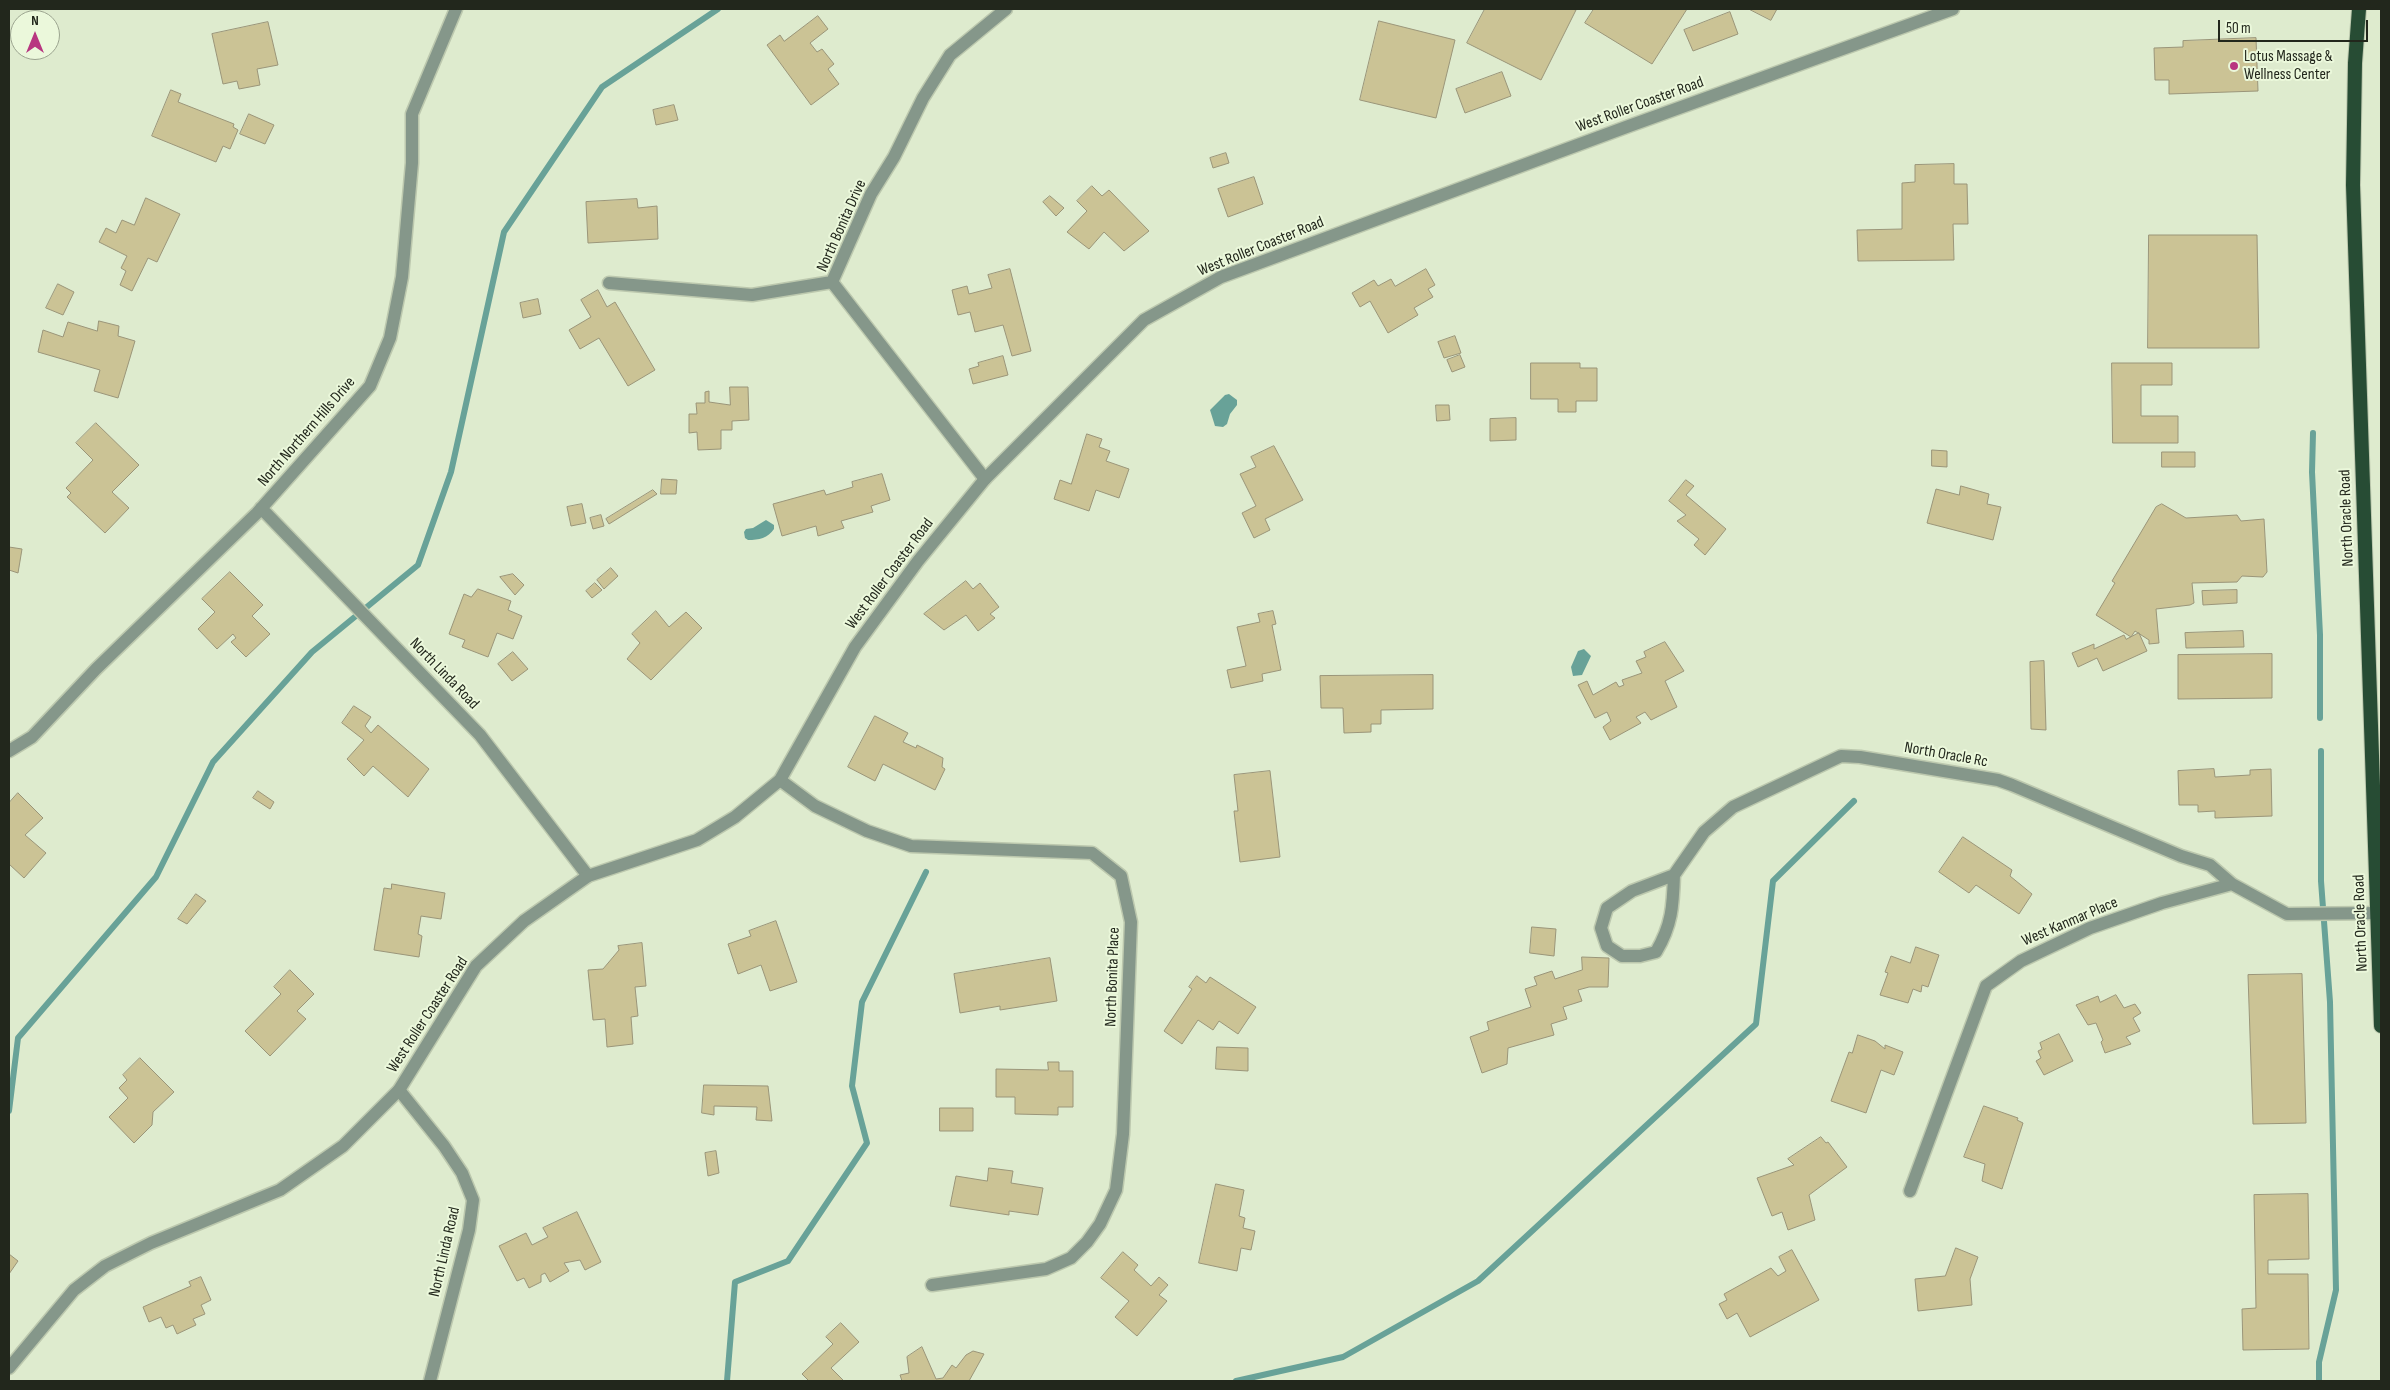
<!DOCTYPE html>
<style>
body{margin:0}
#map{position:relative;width:2390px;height:1390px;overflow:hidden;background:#deebce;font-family:"Sofia Sans Condensed",sans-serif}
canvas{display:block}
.frame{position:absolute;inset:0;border:10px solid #22271c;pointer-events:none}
.north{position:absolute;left:10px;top:10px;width:50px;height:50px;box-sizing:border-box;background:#ebf8db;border:1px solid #9ba48f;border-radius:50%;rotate:0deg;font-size:14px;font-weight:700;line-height:20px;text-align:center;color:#22271c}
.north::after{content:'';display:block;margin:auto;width:18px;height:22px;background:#b83680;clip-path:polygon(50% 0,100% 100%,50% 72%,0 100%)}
.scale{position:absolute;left:2218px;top:20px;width:150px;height:22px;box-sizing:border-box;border:2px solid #22271c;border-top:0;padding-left:6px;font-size:15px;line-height:18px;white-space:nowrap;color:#22271c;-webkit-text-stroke:4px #ebf8db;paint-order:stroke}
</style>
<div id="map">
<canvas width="2390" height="1390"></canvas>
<div class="frame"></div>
<div class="north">N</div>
<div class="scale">50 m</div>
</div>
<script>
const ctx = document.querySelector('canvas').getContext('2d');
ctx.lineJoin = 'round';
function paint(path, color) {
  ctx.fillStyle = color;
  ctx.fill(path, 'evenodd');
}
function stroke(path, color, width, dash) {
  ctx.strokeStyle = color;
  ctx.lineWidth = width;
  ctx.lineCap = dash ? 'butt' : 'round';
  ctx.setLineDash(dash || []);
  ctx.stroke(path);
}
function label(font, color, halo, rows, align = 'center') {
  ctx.font = font + ' "Sofia Sans Condensed",sans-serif';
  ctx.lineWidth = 4;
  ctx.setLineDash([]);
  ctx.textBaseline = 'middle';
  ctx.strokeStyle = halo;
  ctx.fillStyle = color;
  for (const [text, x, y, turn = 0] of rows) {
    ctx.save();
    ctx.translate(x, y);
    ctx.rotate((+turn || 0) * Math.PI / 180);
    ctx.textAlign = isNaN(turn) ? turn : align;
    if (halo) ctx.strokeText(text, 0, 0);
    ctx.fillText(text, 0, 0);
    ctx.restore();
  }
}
paint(new Path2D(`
 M1229 394 1237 400V405L1230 414 1227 424 1223 427 1215 426 1210 410 1225 395Z
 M766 520 774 525V529C768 538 759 540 748 540L745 538 744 532 746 529 753 528Z
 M1584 649 1591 656 1582 675 1573 676 1571 667 1578 651Z`), '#68a298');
stroke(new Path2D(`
 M2313 433 2312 472 2320 635V718
 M9 1111 18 1038 156 877 213 762 312 652 418 565 451 472 504 232 602 87 718 9
 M727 1381 735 1282 788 1261 867 1143 852 1086 862 1002 926 872
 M1236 1381 1343 1357 1478 1281 1756 1024 1773 881 1854 801
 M2319 1381V1362L2336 1290 2330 1002 2321 881V751`), '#68a298', 6);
const building = new Path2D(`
 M1485 9H1572L1576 10 1541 80 1467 43Z
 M1594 9H1687L1652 64 1585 23Z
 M1749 9H1777L1771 20Z
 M1730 12 1738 34 1693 51 1684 30Z
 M818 16 828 29 810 43 817 52 822 49 834 64 828 69 839 84 811 105 767 45 780 35 784 41Z
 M1379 21 1455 40 1436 118 1360 100Z
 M268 22 278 65 257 69 260 85 239 89 237 81 223 84 212 34Z
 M2256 38 2258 91 2169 94V80H2155L2154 48 2183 47V41Z
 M1502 72 1511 96 1465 113 1456 89Z
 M171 90 181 94 178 102 234 124 233 127 238 130 230 149 223 146 216 162 152 136Z
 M674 105 678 120 656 125 653 110Z
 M249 114 274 125 265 144 240 134Z
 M1226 153 1229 163 1213 168 1210 158Z
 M1954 164V184H1967L1968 224H1953L1954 260 1858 261 1857 230 1902 229V183L1915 182V165Z
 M1254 177 1263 204 1228 217 1218 189Z
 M1092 186 1102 196 1109 190 1149 231 1124 251 1104 232 1089 249 1067 232 1087 211 1077 201Z
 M1050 196 1064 208 1056 216 1043 202Z
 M146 198 180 214 157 262 148 258 132 291 120 285 126 271 121 268 127 256 99 242 106 228 116 233 122 220 134 225Z
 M637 199 638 208 657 206 658 239 588 243 586 202Z
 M2149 235H2257L2259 348H2148Z
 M1010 269 1031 351 1012 356 1003 325 975 332 970 312 958 315 952 290 967 286 969 294 992 288 988 275Z
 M1426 269 1435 285 1428 289 1433 297 1414 308 1418 315 1388 333 1370 301 1360 307 1352 293 1374 280 1378 286 1391 279 1395 286Z
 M58 284 74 292 63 315 46 308Z
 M598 290 607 307 615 302 655 370 628 386 599 338 580 349 569 330 591 317 581 300Z
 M538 299 541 314 523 318 520 303Z
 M99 321 119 326 118 336 135 341 118 398 94 391 100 370 38 352 43 330 63 337 68 322 97 331Z
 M1455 336 1461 353 1444 358 1438 342Z
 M1460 355 1465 367 1452 372 1447 360Z
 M1003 356 1008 375 973 384 969 369 979 366 978 363Z
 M1531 363H1580V368H1597V401H1576V412H1558V399H1531Z
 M2112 363H2172V385H2141V416H2178V443H2113Z
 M730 387H748L749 420 732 421V430H721V449L698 450 697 432 689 433V414H697L696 403H705V392L709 391V402L730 405Z
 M1436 405H1449L1450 420 1437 421Z
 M1516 418V440L1490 441V419Z
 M96 423 139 465 112 492 129 508 105 533 67 497 71 493 66 488 93 460 76 443Z
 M1087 434 1102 439 1099 447 1110 451 1106 461 1129 469 1119 498 1096 490 1089 511 1054 499 1060 480 1071 484Z
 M1274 446 1303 500 1265 519 1270 530 1254 538 1242 513 1256 506 1240 474 1256 467 1251 457Z
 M1932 450 1947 451V467L1932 466Z
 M2162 452H2195V467H2162Z
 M882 474 890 500 871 506 873 512 841 521 844 528 818 536 816 526 782 536 773 504 824 490 826 495 853 487 852 482Z
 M662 479 677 480 676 494H661Z
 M1686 480 1694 486 1686 495 1726 529 1705 555 1694 545 1699 539 1677 521 1686 515 1669 501Z
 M1961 486 1989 494 1987 504 2001 507 1993 540 1927 523 1936 489 1959 495Z
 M653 490 657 494 609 524 606 519Z
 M582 504 586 523 571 526 567 507Z
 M2162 504 2186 518 2237 515 2241 521 2264 519 2267 572 2263 577 2242 576 2237 582 2192 583 2194 603 2190 605 2156 609 2159 643 2149 644V640L2135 631 2131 637 2096 615 2115 583 2112 581 2156 507Z
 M601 515 604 526 593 529 590 518Z
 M9 547 22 549 18 573 9 570Z
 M611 568 618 576 604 589 597 580Z
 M230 572 263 605 252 616 270 634 246 657 231 642 236 638 233 634 217 649 198 629 215 612 202 599Z
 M513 574 524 585 515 595 500 577Z
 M966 581 973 589 980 583 999 607 990 614 995 618 978 631 966 615 944 630 924 614Z
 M595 583 602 590 592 598 586 591Z
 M478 589 511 601 508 610 522 616 513 639 497 633 488 657 462 647 465 640 449 634 464 594 471 597Z
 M2237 590V603L2203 605 2202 591Z
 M656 611 669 627 686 612 702 628 651 680 627 659 640 643 632 634Z
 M1273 611 1276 624 1272 625 1281 670 1262 674 1263 681 1231 688 1227 670 1246 666 1237 627 1260 622 1258 614Z
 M2243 631 2244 647 2186 648 2185 633Z
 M2139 633 2147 651 2103 671 2097 658 2078 667 2072 653 2094 644V649L2124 635 2126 639Z
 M1665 642 1684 671 1665 681 1677 707 1651 720 1645 712 1636 717 1641 723 1610 740 1603 727 1611 721 1607 712 1595 718 1578 685 1587 681 1593 695 1616 682 1619 687 1624 685 1622 680 1642 673 1636 661 1646 657 1644 652Z
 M513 652 528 669 512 681 498 664Z
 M2272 654V698L2178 699V655Z
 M2044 661 2046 730 2031 729 2030 662Z
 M1433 675V709L1381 710V724H1371V732L1344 733 1343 708H1321L1320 676Z
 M354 706 371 717 365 726 371 733 378 725 429 769 408 797 373 766 364 776 347 759 364 740 342 723Z
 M875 716 908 733 903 742 916 748 917 745 943 758 942 767 945 769 935 790 883 764 875 781 848 767Z
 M2214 769 2215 777 2250 775V770L2271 769 2272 816 2215 818V811L2198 812V805H2179L2178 771Z
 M1270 771 1280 857 1240 862 1234 811H1238L1234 775Z
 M258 791 274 802 270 809 253 798Z
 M18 793 43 818 25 835 46 853 24 878 9 864V803Z
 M1963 837 2012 870 2010 876 2032 894 2019 914 1976 885 1969 893 1939 872Z
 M392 884 445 893 441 919 421 916 418 934 422 936 419 957 374 950 384 888 391 889Z
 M196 894 206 901 187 924 178 919Z
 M776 921 797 982 770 991 761 965 738 974 728 944 751 936 749 931Z
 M1532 927 1556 929 1554 956 1530 953Z
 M642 943 646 986 635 987 638 1016 631 1017 633 1044 607 1047 605 1019 593 1020 588 970 603 969 619 950 618 946Z
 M1916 947 1939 955 1928 987 1922 985 1921 992 1913 989 1908 1003 1880 995 1888 973 1885 972 1891 956 1910 963Z
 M1582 957 1609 958 1608 987H1589L1578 990 1582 1001 1563 1007 1567 1019 1551 1024 1554 1035 1508 1048 1507 1064 1482 1073 1470 1037 1489 1030 1487 1022 1531 1007 1525 989 1537 985 1534 977 1552 971 1555 979 1582 970Z
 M1050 958 1057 1001 1000 1010V1006L960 1013 954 974Z
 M290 970 314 994 297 1011 306 1019 270 1056 245 1031 281 994 274 987Z
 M2302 974 2306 1123 2253 1124 2248 975Z
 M1197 976 1206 983 1210 977 1256 1007 1238 1034 1219 1021 1213 1030 1198 1020 1182 1044 1164 1031 1192 989 1189 987Z
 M2116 995 2124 1008 2135 1004 2141 1013 2133 1018 2140 1031 2126 1037 2131 1044 2105 1053 2101 1042 2103 1040 2096 1023 2088 1025 2076 1005 2098 996 2100 1002Z
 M2059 1034 2073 1061 2044 1075 2036 1061 2041 1058 2038 1051 2042 1049 2040 1043Z
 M1858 1035 1875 1041 1885 1049V1045L1903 1052 1894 1075 1881 1070 1866 1113 1831 1101 1849 1052 1852 1053Z
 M1217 1047 1248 1048V1071L1216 1069Z
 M140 1058 174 1092 153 1112 152 1125 134 1143 109 1117 128 1098 119 1088 127 1080 123 1075Z
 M1048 1062H1059V1071H1073V1107H1058V1115L1015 1114V1097H996V1069L1048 1070Z
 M704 1085 768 1086 772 1121 756 1120 757 1107 714 1106V1115L702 1113Z
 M1984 1106 2018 1118 2017 1120 2023 1123 2002 1189 1982 1181 1985 1164 1964 1157Z
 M940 1108H973V1131H940Z
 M1821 1137 1826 1143 1828 1142 1847 1167 1809 1195 1815 1220 1788 1230 1782 1212 1772 1216 1757 1178 1794 1165 1788 1159Z
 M716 1151 719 1173 708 1176 705 1153Z
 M989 1168 1013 1171 1011 1183 1043 1188 1038 1215 1009 1211V1215L950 1206 956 1176 987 1181Z
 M1216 1184 1244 1190 1239 1216 1245 1218 1243 1228 1255 1231 1251 1250 1241 1248 1237 1271 1199 1263Z
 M2308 1194 2309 1259 2268 1260V1274H2308L2309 1349 2243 1350 2242 1309 2256 1308 2254 1195Z
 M577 1212 601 1262 585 1270 580 1260 564 1263 569 1271 550 1282 545 1273 541 1275V1282L529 1288 524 1278 517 1281 499 1246 526 1233 532 1245 548 1237 543 1228Z
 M1956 1248 1978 1257 1970 1279 1972 1305 1918 1311 1915 1279 1945 1276Z
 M1792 1250 1819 1300 1750 1337 1737 1313 1727 1319 1719 1304 1727 1300 1724 1294 1771 1268 1778 1276 1786 1271 1779 1257Z
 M1123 1252 1138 1265 1134 1270 1151 1286 1159 1277 1168 1285 1159 1295 1167 1301 1137 1336 1115 1317 1129 1301 1101 1278Z
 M9 1254 18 1261 9 1274Z
 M201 1277 211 1300 201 1305 205 1314 193 1319 196 1325 177 1334 173 1325 166 1328 161 1317 149 1322 143 1307 191 1286 189 1282Z
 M841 1323 859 1342 831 1368 844 1381H809L802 1374 833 1344 826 1337Z
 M922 1347 936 1379 943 1378 952 1365 956 1368 966 1355 973 1351 984 1354 969 1381H902L900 1375 909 1373 907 1357Z`);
paint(building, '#cbc395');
stroke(building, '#9a9579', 1);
const minor = new Path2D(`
 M832 282 871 194 894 157 923 98 950 55 1006 9
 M832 282 985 479
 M609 283 752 295 832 282
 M261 508 480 735 588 876
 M9 751 32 737 96 669 257 513 370 386 390 338 402 277 412 163V114L456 9
 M780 780 815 806 867 831 911 846 1092 853 1121 876 1131 922 1123 1134 1116 1190 1100 1224 1087 1242 1071 1258 1046 1269 932 1285
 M1674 875C1673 906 1672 925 1656 952L1640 956H1622L1607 946 1601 928 1607 908 1632 891 1674 875 1704 832 1733 807 1841 756 1860 757 1998 780 2012 785 2181 856 2210 865 2232 884 2287 914 2381 913
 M399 1090 444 1146 462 1173 473 1200 469 1230 430 1381
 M1910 1191 1986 986 2021 961 2090 928 2162 903 2232 884`);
const tertiary = new Path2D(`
 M9 1368 74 1290 105 1266 151 1243 280 1190 343 1146 399 1090 476 966 524 921 588 876 697 840 735 817 780 780 855 647 918 561 985 479 1144 320 1221 277 1629 126 1953 9`);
const trunk = new Path2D(`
 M2359 9 2355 63 2353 185 2381 1026`);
stroke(minor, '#bcc8ae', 15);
stroke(tertiary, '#bcc8ae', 15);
stroke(trunk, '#bcc8ae', 16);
stroke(minor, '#85978a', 12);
stroke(tertiary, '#85978a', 12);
stroke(trunk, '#274c34', 14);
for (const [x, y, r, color] of [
 [2234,66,5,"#b83680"]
]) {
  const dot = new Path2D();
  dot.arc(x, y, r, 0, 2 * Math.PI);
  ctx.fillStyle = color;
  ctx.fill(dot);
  stroke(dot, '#ebf8db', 2);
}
label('16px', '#22271c', '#ebf8db', [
 ["Lotus Massage &",2244,57],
 ["Wellness Center",2244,75]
], 'left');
label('16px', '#22271c', '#ebf8db', [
 ["West Roller Coaster Road",1640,105,-20],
 ["North Bonita Drive",842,226,-66],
 ["West Roller Coaster Road",1261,247,-22],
 ["North Northern Hills Drive",307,432,-49],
 ["North Oracle Road",2347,518,-92],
 ["West Roller Coaster Road",890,574,-53],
 ["North Linda Road",444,674,46],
 ["North Oracle Rc",1946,755,10],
 ["West Kanmar Place",2070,922,-23],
 ["North Oracle Road",2361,923,-92],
 ["North Bonita Place",1113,977,-88],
 ["West Roller Coaster Road",428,1015,-57],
 ["North Linda Road",445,1252,-77]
]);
</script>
